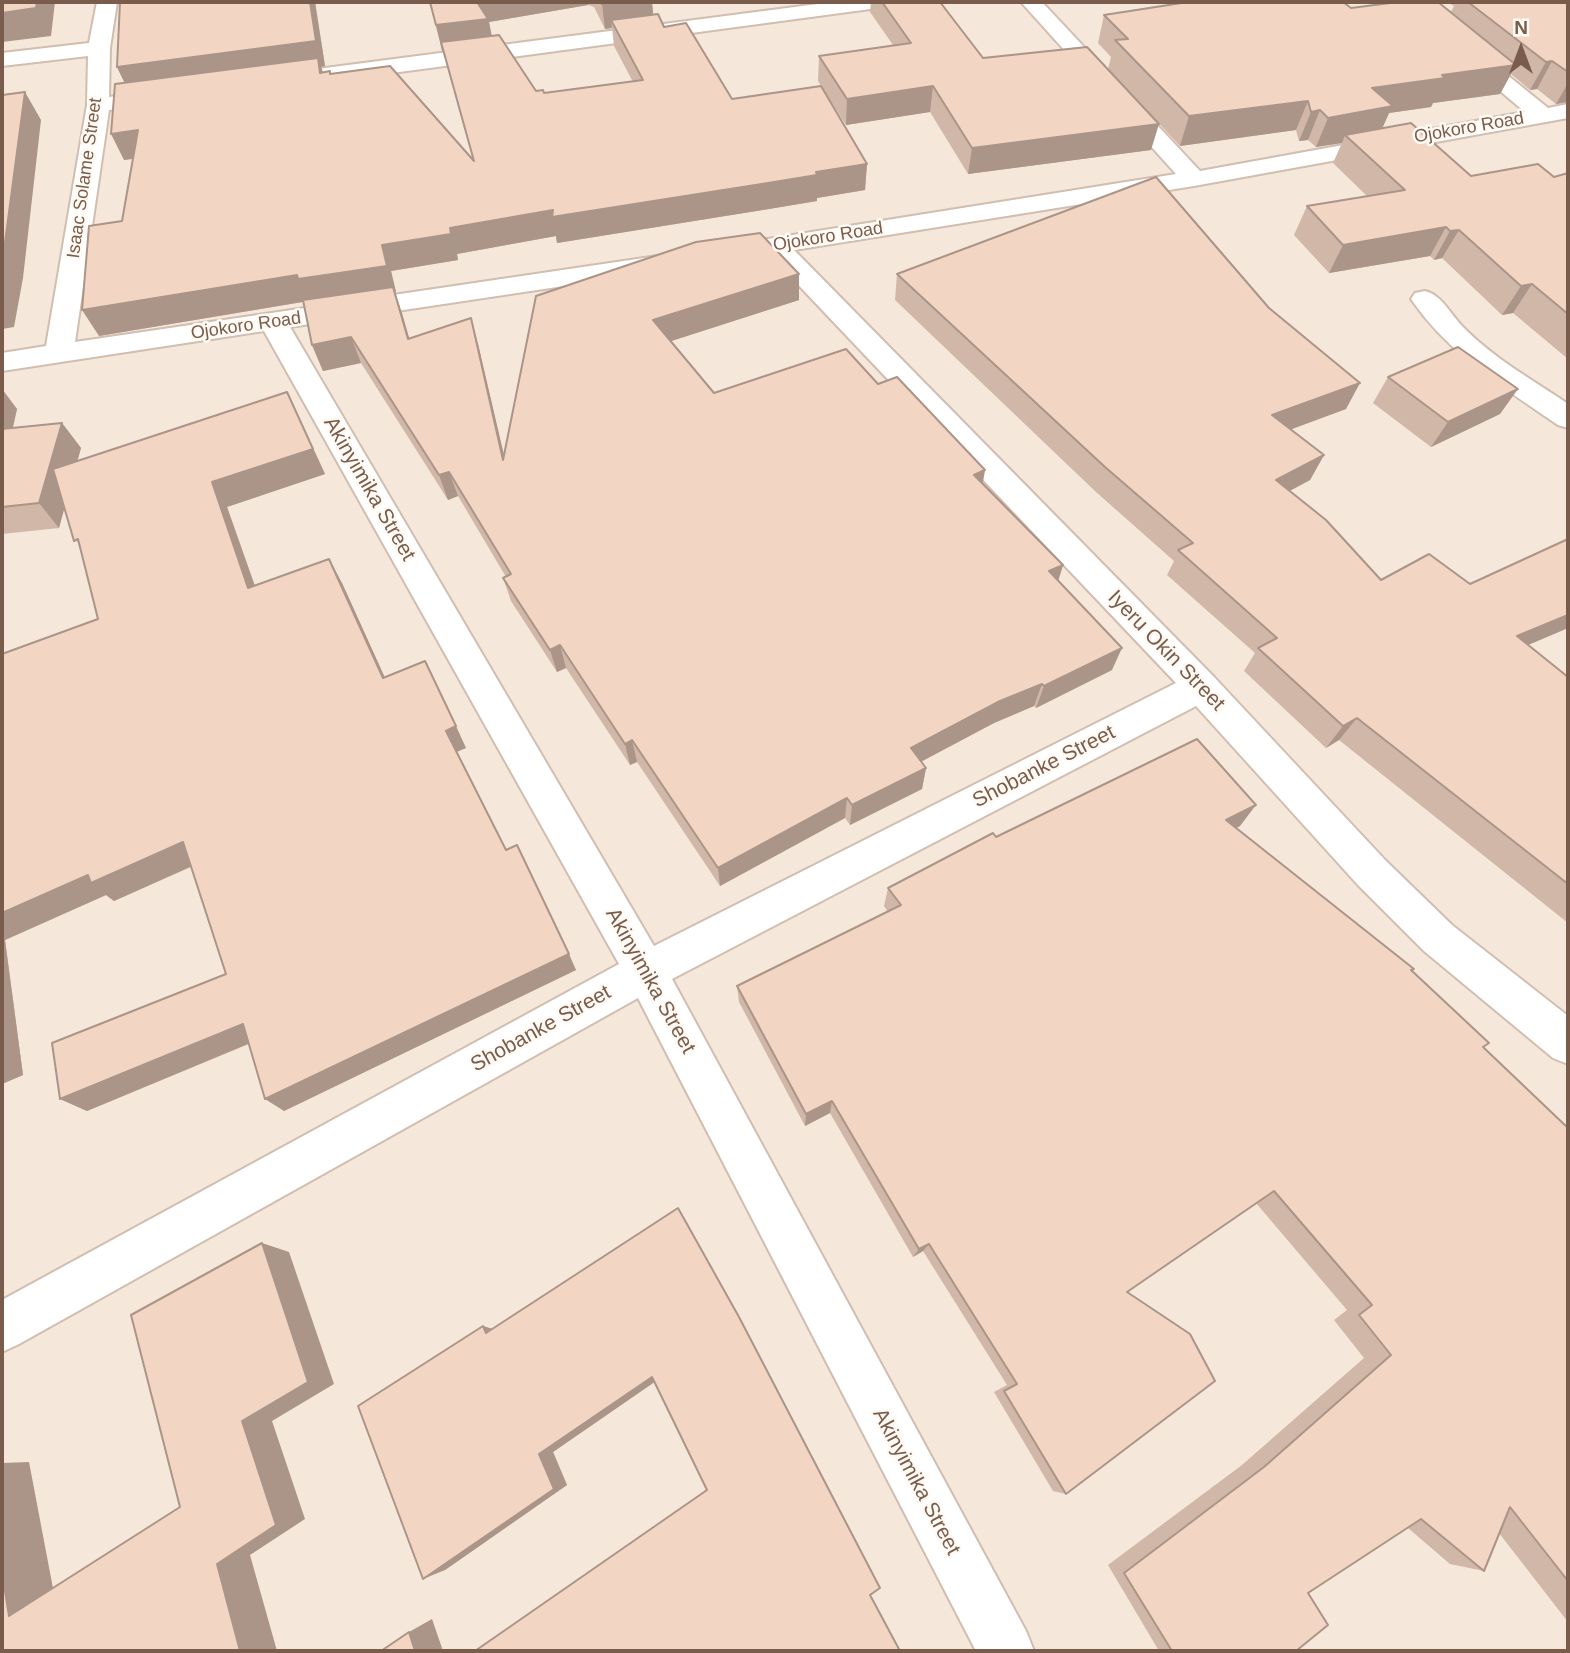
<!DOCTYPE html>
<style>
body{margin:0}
#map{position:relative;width:1570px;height:1653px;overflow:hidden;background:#fdf6ec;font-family:Helvetica,sans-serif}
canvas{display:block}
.frame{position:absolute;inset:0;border:4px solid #7a5c4d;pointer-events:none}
.north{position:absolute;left:1486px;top:14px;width:70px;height:70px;-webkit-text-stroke:5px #fffaf3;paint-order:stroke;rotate:0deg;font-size:19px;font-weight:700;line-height:28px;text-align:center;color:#7a5c4d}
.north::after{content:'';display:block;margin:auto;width:24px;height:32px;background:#7a5c4d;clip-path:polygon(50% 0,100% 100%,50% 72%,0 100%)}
</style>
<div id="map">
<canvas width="1570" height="1653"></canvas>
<div class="frame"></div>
<div class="north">N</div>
</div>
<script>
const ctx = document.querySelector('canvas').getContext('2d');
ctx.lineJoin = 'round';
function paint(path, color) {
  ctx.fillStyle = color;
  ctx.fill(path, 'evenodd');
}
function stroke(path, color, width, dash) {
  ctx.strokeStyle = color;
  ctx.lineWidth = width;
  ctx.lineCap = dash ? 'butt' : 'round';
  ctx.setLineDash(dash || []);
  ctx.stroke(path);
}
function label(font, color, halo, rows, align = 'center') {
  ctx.font = font + ' Helvetica,sans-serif';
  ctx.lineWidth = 5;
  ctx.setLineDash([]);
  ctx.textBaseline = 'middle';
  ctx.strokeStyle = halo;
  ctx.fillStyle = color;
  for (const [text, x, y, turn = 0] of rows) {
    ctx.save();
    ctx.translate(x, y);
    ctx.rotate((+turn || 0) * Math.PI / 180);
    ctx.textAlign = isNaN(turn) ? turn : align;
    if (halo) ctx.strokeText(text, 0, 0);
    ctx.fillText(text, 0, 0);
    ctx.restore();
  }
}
paint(new Path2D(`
 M2 2H1568V1651H2Z`), '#f5e8da');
const minor = new Path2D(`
 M97 2H117L110 48 109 97 165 89 173 91 176 96 173 101 165 103 109 110 75 342 664 255 673 257 677 263 673 269 664 271 290 327 654 946 1176 683 769 254 720 262 711 260 707 254 711 248 1176 174 1021 2H1042L1200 171 1525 112 1395 2H1417L1548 108 1568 104V118L1194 186 794 250 1214 677 1386 861 1452 925 1568 1016V1064L1553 1058 1424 951 1358 885 1196 706 672 979 1026 1631 1034 1651H976L638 998 19 1344 2 1352V1300L619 964 264 331 2 371V353L46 346 87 105 88 56 2 66V53L89 43Z
 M833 2H888L885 6 878 8 325 82 317 80 314 75 317 70 325 68Z
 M1425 291C1442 295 1451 315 1463 327 1493 358 1533 380 1568 404V428L1558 425C1504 388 1449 354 1411 299L1415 293Z`);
stroke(minor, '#d1beb0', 4);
paint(minor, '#fff');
paint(new Path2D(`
 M120 2H315L325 66 321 67 323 72 330 71 331 74 473 160 429 2H652L653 15 732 99 821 86 818 81 819 56 893 45 870 12 871 2H940L983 58 1151 150 968 174 930 112 846 125 824 91 867 164 865 190 817 198V201L769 209 557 243 556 236 457 254 458 260 391 271 396 292H395L409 339 478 344 504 457 536 296 799 300 671 341 714 393 878 384 985 470 983 483 1063 565 1058 581 1112 670 1036 708 1034 706 994 723 921 762 926 768 922 789 850 825 845 818 720 886 637 762 630 765 566 668 557 672 511 601 503 578 506 577 458 496 448 500 361 363 323 371 312 345 303 302 99 336 122 221 133 159 124 160 125 83 117 67ZM588 5 594 7 605 29 612 28 614 46 633 82 544 93 536 91 492 36 489 22Z
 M1178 2H1343L1351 8 1451 12 1454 6 1447 2H1568V102L1556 104 1537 89 1530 90 1511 74 1500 94 1433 103 1431 107 1389 113 1382 128 1471 176 1554 177 1568 173V359L1513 313 1502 315 1442 258 1434 260 1430 256 1329 273 1294 235 1307 206 1367 196 1333 163 1342 143 1316 147 1308 140 1299 141 1296 130 1180 146 1108 69 1111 57 1098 43 1104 15 1179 3Z
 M897 274 1346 409 1290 429 1324 455 1310 480 1290 491 1381 580 1470 584 1568 628 1528 645 1568 677V923L1339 740 1326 748 1244 671 1255 653 1167 575 1174 561 1096 492 895 300Z
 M1388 377 1500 414 1431 447 1373 403Z
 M2 389 17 409 13 428 62 423 81 448 77 461 299 417 325 474 227 507 255 586 342 583 385 678 466 748 457 752 506 850 576 970 284 1111 249 1044 87 1111 60 1099 226 974 191 867 114 901 106 895 5 940 23 1075 2 1084V654L98 619 80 549 64 508 59 528 2 534Z
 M1240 826 1236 828 1411 970 1483 1047 1568 1128V1622L1499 1533 1484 1571 1450 1564 1408 1528 1308 1593 1296 1651H1159L1108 1565 1242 1465 1364 1358 1334 1320 1347 1310 1256 1203 1127 1292 1066 1494 1053 1491 994 1392 1007 1385 923 1251 913 1257 830 1113 805 1126 739 1002 737 986 888 912 884 906 888 888 996 837Z
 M678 1208 870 1595 900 1651H474L707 1490 654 1382 553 1452 567 1485 445 1570 483 1326 492 1329Z`), '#d1b7a8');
paint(new Path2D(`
 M37 2H55L51 36 2 42V13Z
 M310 2H315L325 66 321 67 327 84 129 92 117 67Z
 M475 2H588V5L489 22 493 44 442 51 436 25Z
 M621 2H652L654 23 611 20 612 28 605 29 602 4Z
 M1552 61 1537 89 1530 90 1546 62Z
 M1516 65 1500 94 1433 103 1431 107 1389 113 1379 136 1345 135 1342 143 1316 147 1328 118 1372 88 1442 75Z
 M1568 83V102L1556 104Z
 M933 86 930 112 846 125 847 99Z
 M25 92 41 120 23 278 14 327 2 329V259Z
 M1308 101 1296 130 1180 146 1189 116Z
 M1320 110 1308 140 1299 141 1311 112Z
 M1159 124 1151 150 968 174 972 148Z
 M138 130 151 156 124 160 111 134Z
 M867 164 865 190 817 198V201L769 209 557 243 556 236 457 254 458 260 391 271 396 292H395L402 313 417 365 308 301 99 336 82 310 382 245 450 228 553 210Z
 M1446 227 1430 256 1329 273 1343 245Z
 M1459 230 1442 258 1434 260 1450 231Z
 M799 274V300L656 346 653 320Z
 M1532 284 1513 313 1502 315 1521 286Z
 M471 318 478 344 511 485 503 460Z
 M351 337 361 363 323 371 312 345Z
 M1360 383 1346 409 1260 441 1272 415Z
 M2 389 17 409 6 456 2 450Z
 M1518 389 1500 414 1431 447 1448 422Z
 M287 392 325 474 227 507 264 612 248 588 212 482Z
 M62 423 81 448 59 528 39 503Z
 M1324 455 1310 480 1263 505 1276 480Z
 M985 470 980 495 974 475Z
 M449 472 458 496 448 500 439 475Z
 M329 559 342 583 395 700 383 678Z
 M1063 565 1056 588 1049 571Z
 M1568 615V628L1495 659 1517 636Z
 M560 645 566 668 557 672 550 650Z
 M1122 648 1112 670 1036 708 1044 686Z
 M1042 684 1034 706 994 723 907 769 911 748 1000 701Z
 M1357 718 1339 740 1326 748 1343 726Z
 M456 726 466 748 456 752 446 731Z
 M632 740 637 762 630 765 625 744Z
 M926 768 922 789 850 825 852 805Z
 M847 798 845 818 720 886 718 868Z
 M1256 805 1240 826 1211 841 1226 820Z
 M183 842 203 861 114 901 106 895 5 940 23 1075 2 1084V913L88 875Z
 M569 954 576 970 284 1111 265 1099Z
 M243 1024 262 1038 87 1111 60 1099Z
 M832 1101 830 1113 805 1126 806 1114Z
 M262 1243 289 1252 334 1384 272 1421 305 1519 250 1555 277 1651H240L217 1564 242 1421Z
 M929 1244 923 1251 913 1257 919 1249Z
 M483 1326 499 1331 486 1333Z
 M652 1377 659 1379 553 1452 567 1485 445 1570 423 1579 539 1454Z
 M29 1462 56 1604 9 1616 2 1572V1463Z
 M432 1619 443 1651H415L409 1632Z`), '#aa9588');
const building = new Path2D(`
 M2 2H37L36 8 2 13Z
 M120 2H310L316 41 117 67Z
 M430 2H477L488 19 436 25Z
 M601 2H621L602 4Z
 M882 2H940L983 58 1087 47 1159 124 972 148 933 86 847 99 819 56 911 43Z
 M1188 2H1343L1351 8 1398 2H1438L1516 65 1442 75 1445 78 1372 88 1393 106 1328 118 1320 110 1311 112 1308 101 1189 116 1115 40 1128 39 1104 15Z
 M1468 2H1568V72L1552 61 1546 62Z
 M658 14 664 27 686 23 732 99 821 86 867 164 816 172 817 175 768 183 552 217 553 210 450 228 451 234 382 245 387 266 298 279 297 275 82 310 89 226 122 221 138 130 111 134 115 84 318 58 320 73 330 71V74L390 66 474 161 441 42 499 35 536 91 543 90 544 93 643 80 611 20Z
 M25 92 4 250 2 259V95Z
 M1411 123 1471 176 1538 164 1554 177 1568 173V314L1532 284 1521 286 1459 230 1450 231 1446 227 1343 245 1307 206 1405 190 1345 135Z
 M1156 177 1269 308 1360 383 1272 415 1324 455 1276 480 1326 520 1381 580 1429 554 1470 584 1568 539V615L1517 636 1568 677V884L1357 718 1343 726 1258 648 1277 638 1178 550 1193 543 1105 467 897 274Z
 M760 233 799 274 653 320 714 393 846 349 878 384 897 377 985 470 974 475 1063 565 1049 571 1122 648 1044 686 1042 684 1000 701 911 748 926 768 852 805 847 798 718 868 632 740 625 744 560 645 550 650 503 578 511 574 449 472 439 475 351 337 312 345 303 300 393 287 408 339 471 318 503 460 536 296 696 242Z
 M1458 347 1518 389 1448 422 1388 377Z
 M287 392 313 449 212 482 248 588 329 559 383 678 425 661 456 726 446 731 506 850 517 845 569 954 265 1099 243 1024 60 1099 52 1043 226 974 183 842 91 883 88 875 2 913V654L98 619 78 539 74 541 53 469Z
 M62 423 39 503 2 507V429Z
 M1197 739 1256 805 1226 820 1414 969 1411 970 1489 1043 1483 1047 1568 1128V1581L1510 1507 1484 1571 1421 1519 1308 1593 1328 1625 1296 1651H1172L1124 1573 1264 1467 1391 1355 1359 1315 1372 1305 1274 1191 1127 1292 1190 1334 1215 1381 1066 1494 1004 1391 1017 1384 929 1244 919 1249 832 1101 806 1114 737 986 901 905 888 888 993 833 996 837Z
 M678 1208 739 1317 880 1588 870 1595 900 1651H475L707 1490 652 1377 539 1454 554 1489 423 1579 358 1406 483 1326 486 1333Z
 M262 1243 308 1382 242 1421 276 1525 217 1564 240 1651H2V1572L9 1616 180 1507 131 1315Z
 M409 1632 415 1651H381Z`);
paint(building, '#f3d5c3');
stroke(building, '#aa9588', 2);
label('18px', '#7a5c4d', '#fffaf3', [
 ["Ojokoro Road",1469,128,-10],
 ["Isaac Solame Street",85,178,-82],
 ["Ojokoro Road",828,237,-9],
 ["Ojokoro Road",246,326,-8]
]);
label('21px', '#7a5c4d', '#fffaf3', [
 ["Akinyimika Street",369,489,60],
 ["Iyeru Okin Street",1166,651,46],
 ["Shobanke Street",1044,767,-27],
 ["Akinyimika Street",650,981,61],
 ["Shobanke Street",541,1029,-29],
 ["Akinyimika Street",916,1482,62]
]);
</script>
